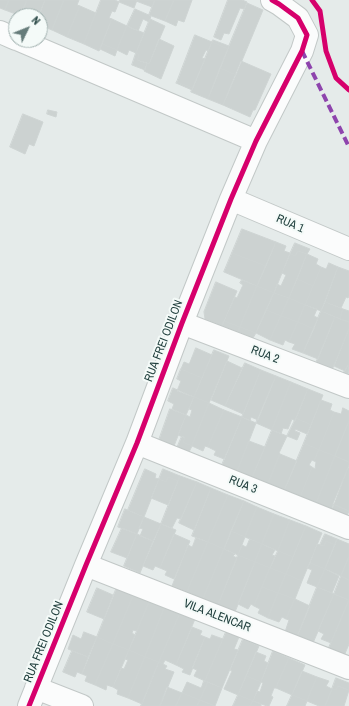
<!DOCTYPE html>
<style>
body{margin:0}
#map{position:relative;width:349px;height:706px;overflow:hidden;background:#e5ebea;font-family:"Archivo Narrow",sans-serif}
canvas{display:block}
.north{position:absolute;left:8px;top:8px;width:40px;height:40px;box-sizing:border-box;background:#f4faf8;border:1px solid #a0b0ae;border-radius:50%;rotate:47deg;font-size:11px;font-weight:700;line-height:16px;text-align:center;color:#21403e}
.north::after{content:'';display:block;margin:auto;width:14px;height:18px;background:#667c7a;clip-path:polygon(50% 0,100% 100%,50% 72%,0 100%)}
</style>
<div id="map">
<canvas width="349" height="706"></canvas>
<div class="north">N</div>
</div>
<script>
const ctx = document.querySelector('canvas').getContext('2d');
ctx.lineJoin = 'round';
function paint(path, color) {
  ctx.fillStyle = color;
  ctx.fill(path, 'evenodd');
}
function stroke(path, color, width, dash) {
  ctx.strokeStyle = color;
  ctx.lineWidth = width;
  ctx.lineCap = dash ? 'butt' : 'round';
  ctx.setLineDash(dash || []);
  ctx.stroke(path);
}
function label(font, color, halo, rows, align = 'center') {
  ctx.font = font + ' "Archivo Narrow",sans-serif';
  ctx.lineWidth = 4;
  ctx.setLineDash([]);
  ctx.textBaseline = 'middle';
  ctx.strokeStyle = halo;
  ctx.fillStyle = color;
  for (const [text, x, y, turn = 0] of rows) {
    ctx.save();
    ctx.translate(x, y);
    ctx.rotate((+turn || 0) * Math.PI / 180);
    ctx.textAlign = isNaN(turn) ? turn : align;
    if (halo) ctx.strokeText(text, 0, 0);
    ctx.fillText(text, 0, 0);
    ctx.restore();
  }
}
const building = new Path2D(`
 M0 0H9L5 10 0 8Z
 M9 0H27L21 16 5 10Z
 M27 0H45L40 12 35 10 33 14 23 10Z
 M45 0H64L52 30 40 25V16H39Z
 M64 0H79L77 5 80 6 67 37 52 30Z
 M101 0H115L119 2 115 12 112 11 109 18 112 19 99 51 84 44Z
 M120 0H137L134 8 119 2Z
 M137 0H155L152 7 136 1Z
 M155 0H174L165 21 149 15Z
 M174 0H192L184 22 178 20 176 26 165 21Z
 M228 0H242L247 2 244 9 240 8 229 34 224 33 221 40 214 37Z
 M247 3 263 10 236 75 220 68Z
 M80 6 96 13 84 44 67 37Z
 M135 9 151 16 149 22 143 19 138 31 127 26Z
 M112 19 127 26 117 50 102 44Z
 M150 19 165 26 149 64 137 60 139 55 136 53Z
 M127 26 144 33 136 53 129 50 127 55 117 50Z
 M195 35 212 42 208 51 206 50 202 58 205 59 193 88 177 82Z
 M159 39 174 46 161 79 144 71 147 63 149 64Z
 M213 40 229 46 228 49 212 42Z
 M212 42 228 49 208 99 191 92Z
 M102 44 117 50 115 56 100 49Z
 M136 53 139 55 137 60 147 63 145 70 132 65Z
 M241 61 271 74 255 110H253L250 117 223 105Z
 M220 68 236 75 223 105 208 99Z
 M177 82 193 88 192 90 176 83Z
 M48 110 57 112 56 117 47 114Z
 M23 114 43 122 34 146 29 144 25 154 10 147Z
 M242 229 276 242 266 266 232 253Z
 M276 242 286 246 284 251 290 253 274 293 257 286Z
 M295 243 310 249 307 254 298 251 295 256 290 254Z
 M298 251 307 254 289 298 274 293 277 284 281 286 286 275 282 273 290 254 295 256Z
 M232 253 266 266 257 286 224 272Z
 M307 254 318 259 316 264 321 267 313 286 297 279Z
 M329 263 338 267 321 311 305 305 321 267 326 269Z
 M338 267 349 271V296L348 298 346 297 341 308 325 302Z
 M297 279 313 286 305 305 289 298Z
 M242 280 257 286 240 327 224 321 235 297 237 298 243 285 240 283Z
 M216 282 237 291 222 326 205 319 204 312Z
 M257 286 274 293 256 333 240 327Z
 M274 293 289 298 281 316 266 310Z
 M289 298 305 305 298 322 281 316Z
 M325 302 343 309 340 319 321 311Z
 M305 305 317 309 314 316 318 318 314 329 298 322Z
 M343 309 349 311V322L340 319Z
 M266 310 281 316 270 340 256 333Z
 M321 311 335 317 318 359 303 353Z
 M281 316 298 322 289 342 285 340 283 345 270 340Z
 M335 317 349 322V329L332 370 316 363Z
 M224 321 240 327 238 332 222 326Z
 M298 322 314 329 303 353 292 349 295 344 289 342Z
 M240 327 256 333 253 338 238 332Z
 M349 329V366L348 365 345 371 334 366Z
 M196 348 212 355 202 378 181 369 184 362 189 364Z
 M214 350 229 356 209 403 194 397Z
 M227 361 242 368 225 406 211 400Z
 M245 363 261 370 243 414 225 406Z
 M348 365 349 366 348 376 343 374Z
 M181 369 202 378 194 397 177 391 181 381 177 379Z
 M261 370 276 376 258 420 251 417 250 421 242 417Z
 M276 376 291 382 272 430 256 423Z
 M291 382 308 389 295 421 292 419 288 429 283 428 281 434 272 430Z
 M173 388 194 397 186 415 172 409 174 404 168 401Z
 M308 389 323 395 311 425 296 418Z
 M194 397 209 403 192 446 183 442 185 438 178 435 186 415 190 417 192 410 189 409Z
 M321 400 332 404 330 410 334 412 319 450 304 443Z
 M209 403 224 410 208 447 205 446 203 451 192 446Z
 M343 408 349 411V421L335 456 319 450 334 412 341 414Z
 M170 409 186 415 174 446 159 440Z
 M224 410 242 417 224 459 214 455 216 451 208 447Z
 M242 417 256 423 237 472 222 465Z
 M296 418 311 425 307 434 295 429V431L300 433 297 440 287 436Z
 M349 421V462L335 456Z
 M272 430 287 436 279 453 280 454 268 484 252 478Z
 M182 436 185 438 183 442 192 446 189 452 177 448Z
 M249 441 265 447 252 478 237 472Z
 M304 443 319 450 314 461 312 460 309 465 312 467 300 497 284 491Z
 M319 450 335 456 316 504 300 497 312 467 315 469 316 462 314 461Z
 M280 454 297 461 284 491 268 484Z
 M335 456 349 462V465L332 510 316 504Z
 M348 468H349V511L333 504Z
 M145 469 156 474 155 478 159 479 144 517 128 510Z
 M163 469 180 476 178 481 168 477 166 482 159 479Z
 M180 476 197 482 181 519 177 518 172 528 161 524Z
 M168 477 178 481 168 505 151 498 159 479 166 482Z
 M197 482 211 488 194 530 179 523Z
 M211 488 228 495 208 542 192 536Z
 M228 495 244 501 224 549 208 542Z
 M244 501 257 507 245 537 231 531Z
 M333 504 349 511 347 516 332 510Z
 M257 507 274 514 262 544 245 537Z
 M125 509 144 517 137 534 118 527Z
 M274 514 290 520 278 551 262 544Z
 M144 517 161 524 153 541 140 536 143 529 139 528Z
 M290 520 306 526 293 557 278 551Z
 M161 524 176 530 160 568 155 566 153 570 143 566Z
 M306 526 322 533 302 581 286 574Z
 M122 528 137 534 127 558 111 552Z
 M231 531 245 537 238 555 224 549Z
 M137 534 153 541 140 573 124 566Z
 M174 534 190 541 174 579 165 575 167 571 160 568Z
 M325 534 337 539 335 545 326 541 324 546 320 545Z
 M196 538 208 542 187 592 172 586 188 545 192 547Z
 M250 539 262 544 255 562 238 555 242 545 246 547Z
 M337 539 349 544V557L341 576 325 569Z
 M326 541 335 545 325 569 310 563 317 544 324 546Z
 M208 542 224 549 203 599 187 592Z
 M262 544 275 550 272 555 275 556 270 568 255 562Z
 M224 549 235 554 233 556 237 558 218 605 203 599Z
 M278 551 293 557 286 574 270 568Z
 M238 555 255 562 235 612 218 605Z
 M349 557V580L341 576Z
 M255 562 270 568 254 606 251 604 248 609 238 604Z
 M310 563 325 569 317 587 307 583 312 570 307 568Z
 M270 568 286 574 278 593 262 587Z
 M325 569 339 576 332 593 317 587Z
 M286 574 302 581 295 599 278 593Z
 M341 576 349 580V600L334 594Z
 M117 587 134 594 113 644 97 637Z
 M262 587 278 593 268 618 258 613 260 609 254 606Z
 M317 587 334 594 313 643 297 637Z
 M97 588 113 595 104 619 87 612Z
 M278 593 295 599 286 619 282 617 279 622 268 618Z
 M134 594 150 600 137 631 133 630 132 633 135 635 129 650 113 644Z
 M334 594 349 600 331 643 321 639 324 634 318 631Z
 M295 599 310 606 297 637 285 632 289 620 286 619Z
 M150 600 165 606 145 657 129 650Z
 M349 600V644L344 656 328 650Z
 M165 606 180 613 159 662 145 657Z
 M180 613 195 619 176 665 165 660 163 664 159 662Z
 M192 627 202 631 200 635 205 637 190 675 182 672 184 669 176 665Z
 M84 632 97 637 88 657 68 649 73 635 81 639Z
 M226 632 239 637 234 649 238 650 222 688 205 681Z
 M212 635 223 639 205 681 194 676 197 670 192 668 205 637 210 639Z
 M97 637 113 644 95 685 85 681 87 676 82 674Z
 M243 639 259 646 238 695 224 689 232 671 230 670Z
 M113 644 129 650 113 687 107 685 106 690 95 685Z
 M129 650 145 657 128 698 117 694 118 690 113 687 121 668 124 669 128 660 125 659Z
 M72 651 88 657 82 674 77 672 75 677 63 672Z
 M273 651 289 658 276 688H274L271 696 273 697 269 706H267L253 701 257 691 260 692 263 683 261 682Z
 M256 652 266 656 264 661 268 663 261 682 246 676Z
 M145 657 159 662 142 704 128 698Z
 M289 658 305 665 292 695 276 688Z
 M159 662 167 666 165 669 174 672 160 706H141Z
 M302 671 317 677 307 701 292 695Z
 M246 676 261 682 253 701 238 695Z
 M317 677 329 681 326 686 332 689 325 706H319L307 701Z
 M336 678 349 683V690L338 686 336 690 332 689Z
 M204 681 208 682 200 700 182 693 187 682 201 688Z
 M208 682 222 688 215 706 200 700Z
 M338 686 349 690 344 706H325L332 689 336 690Z
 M167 687 182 693 176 706H160Z
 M182 693 200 700 197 706H176Z
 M238 695 253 701 250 706H233Z
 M292 695 307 701 305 706H287Z
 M200 700 215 706H197Z
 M253 701 261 704V706H250Z`);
paint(building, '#ccd2d1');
stroke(building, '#ced4d3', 1);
const minor = new Path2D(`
 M0 32 16 39
 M19 40 256 141
 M231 199 349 249
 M182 323 349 387
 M137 443 349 528
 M86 565 349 668
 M36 688 82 706
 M29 706 86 565 137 443 182 323 231 199 256 141 302 51 307 35 298 18 279 4 272 0`);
stroke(minor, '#c2c8c7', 24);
stroke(minor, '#fbfcfc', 22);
stroke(new Path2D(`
 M302 51 349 147`), '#8e44ad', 4, [8, 4]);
stroke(new Path2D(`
 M312 0 320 11 326 51 336 78 349 90
 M29 706 86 565 137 443 182 323 231 199 256 141 302 51 307 35 298 18 279 4 272 0`), '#d6006c', 5);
label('12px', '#21403e', '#f4faf8', [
 ["RUA 1",290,224,23],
 ["RUA FREI ODILON",164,341,-69],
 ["RUA 2",265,355,21],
 ["RUA 3",243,485,22],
 ["VILA ALENCAR",217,616,21],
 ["RUA FREI ODILON",44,642,-68]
]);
</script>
